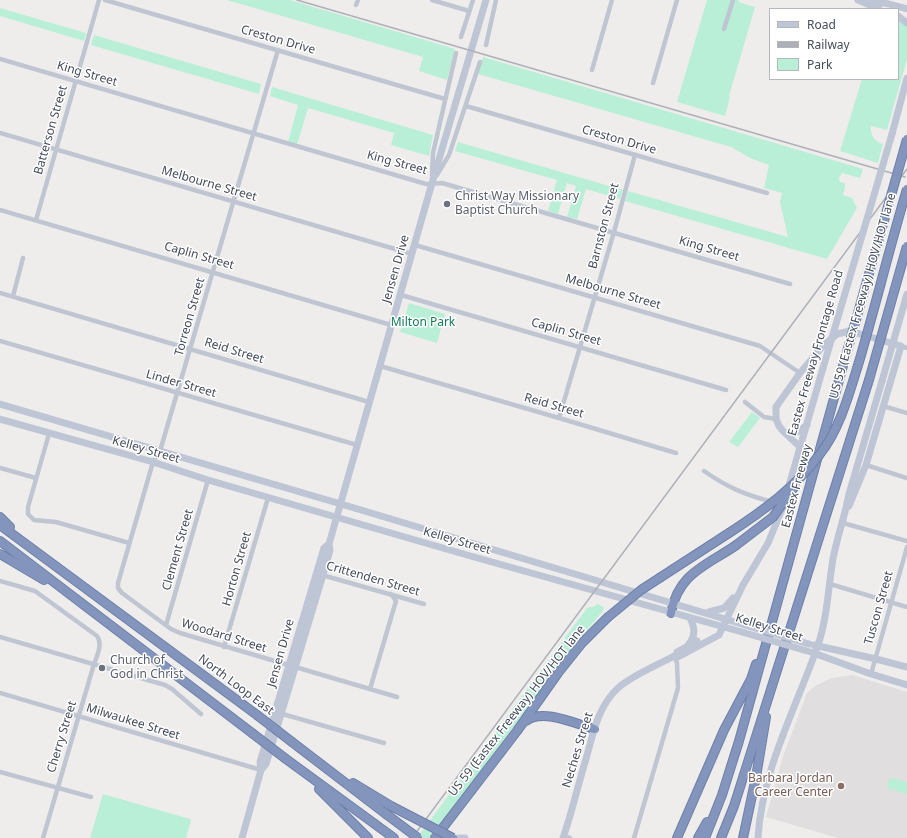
<!DOCTYPE html>
<style>
body{margin:0}
#map{position:relative;width:907px;height:838px;overflow:hidden;background:#efedec;font-family:"Noto Sans",sans-serif}
canvas{display:block}
.legend{position:absolute;left:769px;top:8px;width:130px;height:72px;box-sizing:border-box;background:#fff;border:1px solid #b5b7bd;margin:0;padding:5px 7px;list-style:none;font-size:12px;color:#454c5a}
.legend li{display:flex;align-items:center;gap:8px;height:20px}
.legend b{width:20px;border:1px solid #b5b7bd}
</style>
<div id="map">
<canvas width="907" height="838"></canvas>
<ul class="legend">
<li><b style="height:5px;background:#bec6d6"></b>Road</li>
<li><b style="height:5px;background:#aeb0b7"></b>Railway</li>
<li><b style="height:11px;background:#b9efd7"></b>Park</li>
</ul>
</div>
<script>
const ctx = document.querySelector('canvas').getContext('2d');
ctx.lineJoin = 'round';
function paint(path, color) {
  ctx.fillStyle = color;
  ctx.fill(path, 'evenodd');
}
function stroke(path, color, width, dash) {
  ctx.strokeStyle = color;
  ctx.lineWidth = width;
  ctx.lineCap = dash ? 'butt' : 'round';
  ctx.setLineDash(dash || []);
  ctx.stroke(path);
}
function label(font, color, halo, rows, align = 'center') {
  ctx.font = font + ' "Noto Sans",sans-serif';
  ctx.lineWidth = 3;
  ctx.setLineDash([]);
  ctx.textBaseline = 'middle';
  ctx.strokeStyle = halo;
  ctx.fillStyle = color;
  for (const [text, x, y, turn = 0] of rows) {
    ctx.save();
    ctx.translate(x, y);
    ctx.rotate((+turn || 0) * Math.PI / 180);
    ctx.textAlign = isNaN(turn) ? turn : align;
    if (halo) ctx.strokeText(text, 0, 0);
    ctx.fillText(text, 0, 0);
    ctx.restore();
  }
}
paint(new Path2D(`
 M852 675 907 692V838H838L766 817 783 756 807 693 815 686 832 678Z`), '#e0dede');
paint(new Path2D(`
 M227 0H290L455 49 447 80 419 71 423 57Z
 M707 0H739V2L755 7 729 96 730 97 725 116 677 102Z
 M0 8 86 33 84 41 0 16Z
 M898 20 907 25V59L887 130 871 126C870 135 875 142 883 144L878 163 840 151 862 79H898Z
 M94 35 261 84 259 94 91 45Z
 M483 57 863 169 860 178 842 173 839 178 840 182 845 183V187L843 195 852 198 857 208 827 259 625 201 628 191 788 237 780 202 782 193 764 188 769 165 750 158 731 147 478 74Z
 M272 87 433 135 429 156 391 145 394 133 308 108 297 145 288 142 298 105 270 96Z
 M458 142 623 190 620 199 586 189 577 219 567 217 576 186 567 183 558 214 548 211 557 180 455 151Z
 M409 303 445 314 437 343 400 332Z
 M752 412 760 418 738 447 729 442Z
 M597 604 604 607 603 611 573 646 431 838H417L587 608 595 606Z
 M891 778 907 782V794L888 788 887 784Z
 M103 794 190 819 191 820 186 838H90Z`), '#b9efd7');
const highway = new Path2D(`
 M0 517 10 527
 M0 525 257 715
 M0 541 252 733
 M0 554 44 580
 M661 577 729 533
 M671 613C678 574 705 566 735 546
 M526 721C543 708 576 724 594 729
 M292 742 386 814
 M286 759 394 838
 M353 783 391 806
 M319 789 368 838
 M435 838 517 731 558 673 582 643 607 618
 M677 838 724 730 751 679 756 664
 M698 838 707 822
 M705 838 722 795 739 741 841 373
 M721 838 734 806 869 380
 M743 838 756 777 766 717`);
stroke(highway, '#6e80a8', 10);
stroke(new Path2D(`
 M105 0 445 99
 M432 0 469 11
 M356 5 358 0
 M724 29 733 0
 M461 37 473 0
 M486 45 496 0
 M278 50 160 451 153 462 118 583V588L122 593 171 629 180 633 397 697
 M0 59 426 184 442 183 790 284
 M592 70 612 0
 M653 83 677 0
 M466 106 767 193
 M0 133 412 254
 M432 175 433 153 456 53
 M437 175 449 155 480 62
 M0 210 391 325
 M36 220 99 0
 M415 245 760 346 800 373
 M0 293 369 402
 M401 295 726 390
 M13 296 23 258
 M0 341 357 445
 M901 346 907 348
 M380 366 559 418 676 453
 M745 402 764 417 776 419
 M883 406 907 413
 M559 418 614 232 635 155
 M49 434 28 507V514L34 520 56 522 129 543
 M866 465 907 478
 M0 468 36 478
 M704 471C727 487 745 495 773 502
 M843 523 907 541
 M322 575 424 604
 M0 581 35 591 97 636C103 644 97 656 94 664L43 838
 M830 584 907 607
 M166 625 208 480
 M0 637 165 685 172 689 201 714
 M224 647 268 498
 M871 674 907 547
 M370 689 396 601 394 598 391 594
 M0 693 261 770
 M279 713 384 743
 M0 772 91 797
 M564 836 570 838
 M634 838 678 688 677 663 674 656`), '#bfc6d2', 4.5);
stroke(new Path2D(`
 M858 0 879 9
 M865 0 889 4 907 9
 M898 16 907 23
 M892 134 907 78
 M0 404 341 504 745 625
 M0 419 153 462 208 480 467 555 742 632
 M786 433H796L807 425
 M800 447 783 431 779 426 776 419V407L800 373 823 346 837 334 850 331 901 346 866 465 849 506
 M788 489 823 368
 M709 612 724 608 733 598
 M688 645C696 636 695 628 690 618
 M814 645 876 659 907 667
 M677 652 697 641
 M811 652 871 674 907 685
 M261 770 266 764 323 575 330 550 329 544 432 183 486 0
 M242 838 261 770 260 762 324 548 329 544
 M458 838H465
 M563 838C572 812 578 785 586 759 593 734 598 706 618 688 633 675 656 666 674 656L678 657 719 635 743 585 768 543 783 507
 M758 838C762 768 797 707 819 642 828 615 828 587 833 559 837 537 845 516 849 494L882 381`), '#bec6d6', 7);
stroke(highway, '#8395bd', 8);
stroke(new Path2D(`
 M297 0 905 177
 M412 838 907 169`), '#aeb0b7', 1.5);
const highwayBridge = new Path2D(`
 M841 373 907 139
 M869 380 907 246
 M729 533C763 511 796 487 820 454 840 429 850 391 859 362 876 304 890 246 907 189
 M735 546 773 517 795 486
 M607 618 641 590 661 577
 M257 715 292 742
 M252 733 286 759
 M391 806 453 838
 M386 814 418 838`);
stroke(highwayBridge, '#6e80a8', 10, []);
stroke(new Path2D(`
 M823 368 892 134
 M882 381 907 294
 M745 625 809 644
 M742 632 807 651`), '#bec6d6', 7);
stroke(highwayBridge, '#8395bd', 8);
for (const [x, y, r, color] of [
 [447,204,4,"#6b7280"],
 [102,668,4,"#6b7280"],
 [841,786,4,"#8d6e63"]
]) {
  const dot = new Path2D();
  dot.arc(x, y, r, 0, 2 * Math.PI);
  ctx.fillStyle = color;
  ctx.fill(dot);
  stroke(dot, '#fff', 1.5);
}
label('12px', '#454c5a', '#fff', [
 ["Creston Drive",278,40,16],
 ["King Street",87,74,16],
 ["Batterson Street",51,130,-74],
 ["Creston Drive",619,140,16],
 ["King Street",397,163,15],
 ["Melbourne Street",209,184,16],
 ["Barnston Street",604,226,-75],
 ["King Street",709,249,16],
 ["Caplin Street",199,256,16],
 ["Jensen Drive",396,269,-74],
 ["Melbourne Street",613,292,16],
 ["US 59 (Eastex Freeway) HOV/HOT lane",863,296,-74],
 ["Torreon Street",190,317,-74],
 ["Caplin Street",566,332,16],
 ["Reid Street",234,351,17],
 ["Eastex Freeway Frontage Road",816,353,-74],
 ["Linder Street",181,384,16],
 ["Reid Street",554,406,16],
 ["Kelley Street",146,450,16],
 ["Eastex Freeway",797,486,-75],
 ["Kelley Street",457,541,16],
 ["Clement Street",178,550,-74],
 ["Horton Street",237,569,-74],
 ["Crittenden Street",373,579,16],
 ["Tuscon Street",879,608,-74],
 ["Kelley Street",769,628,17],
 ["Woodard Street",224,636,17],
 ["Jensen Drive",281,653,-74],
 ["North Loop East",236,685,37],
 ["US 59 (Eastex Freeway) HOV/HOT lane",517,711,-52],
 ["Milwaukee Street",133,722,17],
 ["Cherry Street",62,737,-73],
 ["Neches Street",578,750,-73]
]);
label('12px', '#5b616d', '#fff', [
 ["Christ Way Missionary",455,197],
 ["Baptist Church",455,211],
 ["Church of",110,661],
 ["God in Christ",110,675]
], 'left');
label('12px', '#157b59', '#fff', [
 ["Milton Park",423,323]
]);
label('12px', '#785e54', '#fff', [
 ["Barbara Jordan",833,779],
 ["Career Center",833,793]
], 'right');
</script>
